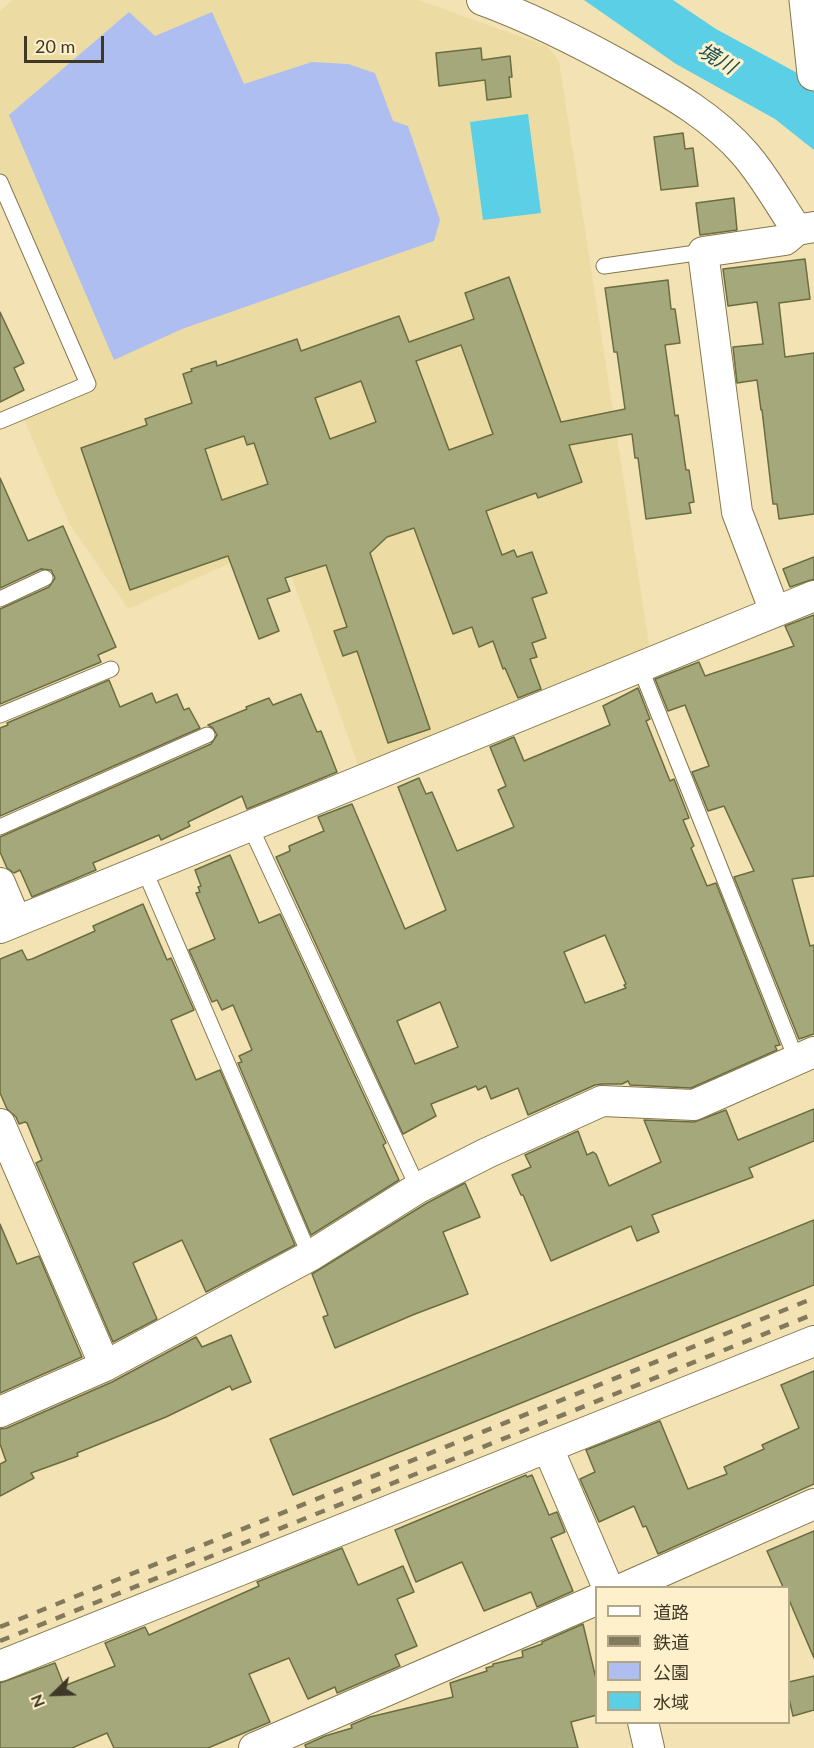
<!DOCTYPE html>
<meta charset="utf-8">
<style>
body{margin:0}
#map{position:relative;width:814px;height:1748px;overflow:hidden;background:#f3e3b4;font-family:Lato,"Noto Sans JP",sans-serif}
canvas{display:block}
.legend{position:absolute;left:595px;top:1586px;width:195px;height:138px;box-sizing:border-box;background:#fdf0ca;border:2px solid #b1a688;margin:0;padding:8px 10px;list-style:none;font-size:18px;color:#3f3826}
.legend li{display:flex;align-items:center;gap:12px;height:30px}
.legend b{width:30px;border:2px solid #b1a688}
.north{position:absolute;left:24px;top:1664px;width:60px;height:60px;-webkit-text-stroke:4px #fdf0ca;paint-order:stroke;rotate:247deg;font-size:16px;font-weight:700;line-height:24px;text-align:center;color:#3f3826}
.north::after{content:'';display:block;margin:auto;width:21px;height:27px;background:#3f3826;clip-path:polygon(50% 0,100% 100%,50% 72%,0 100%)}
.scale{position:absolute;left:24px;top:36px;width:80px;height:27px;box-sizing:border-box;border:3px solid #3f3826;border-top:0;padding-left:8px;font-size:18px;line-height:21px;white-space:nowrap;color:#3f3826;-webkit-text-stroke:4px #fdf0ca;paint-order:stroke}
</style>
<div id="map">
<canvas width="814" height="1748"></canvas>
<ul class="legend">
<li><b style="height:8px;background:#fff"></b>道路</li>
<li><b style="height:8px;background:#83795c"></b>鉄道</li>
<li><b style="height:16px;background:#aebef1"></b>公園</li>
<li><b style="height:16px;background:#5bcfe5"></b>水域</li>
</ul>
<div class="north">N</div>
<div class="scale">20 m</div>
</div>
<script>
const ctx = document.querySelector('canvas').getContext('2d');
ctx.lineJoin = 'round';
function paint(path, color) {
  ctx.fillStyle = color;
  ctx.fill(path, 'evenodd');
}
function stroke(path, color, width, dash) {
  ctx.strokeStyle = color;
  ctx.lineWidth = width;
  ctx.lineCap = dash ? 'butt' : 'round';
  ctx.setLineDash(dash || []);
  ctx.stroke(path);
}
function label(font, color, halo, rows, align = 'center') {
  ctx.font = font + ' Lato,"Noto Sans JP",sans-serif';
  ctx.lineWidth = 6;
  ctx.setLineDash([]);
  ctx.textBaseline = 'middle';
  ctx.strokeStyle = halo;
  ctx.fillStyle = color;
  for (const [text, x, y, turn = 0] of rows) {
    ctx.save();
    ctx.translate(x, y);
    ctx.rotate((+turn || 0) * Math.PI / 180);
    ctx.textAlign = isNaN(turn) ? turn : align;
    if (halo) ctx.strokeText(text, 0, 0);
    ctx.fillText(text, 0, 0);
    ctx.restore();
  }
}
paint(new Path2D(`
 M13 0H418L547 46 559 61 650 650 360 771 279 541 128 609 69 523 21 413 90 383 0 172V11Z`), '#eddba4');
paint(new Path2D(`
 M129 12 155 36 212 12 244 84 312 62 348 64 375 73 393 121 408 126 440 220 434 241 182 329 114 360 9 115Z`), '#aebef1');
paint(new Path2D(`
 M584 0H673L716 29 814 82V150L775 119 676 64Z
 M528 114 541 213 483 220 470 122Z`), '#5bcfe5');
const building = new Path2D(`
 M481 48 482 60 510 56 512 77H509L511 97 487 100 485 80 439 86 436 53Z
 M683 133 685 149 693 148 698 186 661 190 654 137Z
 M734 198 737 230 700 235 696 203Z
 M805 259 810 299 779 303 785 357 814 353V514L779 519 777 504H773L762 410H761L757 380 737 383 733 347 763 344 757 302 728 306 723 269Z
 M509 277 561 422 625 409 617 352H614L605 288 668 280 671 309H675L680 343 665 345 675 416 678 415 686 470H689L694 502 689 503 691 513 646 519 638 458H635L632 434 569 445 582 482 538 498 536 493 486 511 502 555 514 550 517 557 532 552 547 593 532 598 546 638 532 643 537 657 530 659 541 689 518 698 505 668 503 669 493 641 479 647 472 627 453 634 414 528 387 537 370 553 430 729 388 743 357 651 343 656 334 631 347 627 326 565 285 578 290 591 267 599 279 631 259 639 228 556 130 590 81 448 147 425 145 419 192 403 183 374 192 371 191 369 216 361 217 366 297 339 301 351 399 316 409 342 474 319 465 293ZM461 345 493 434 449 450 416 361ZM361 381 376 422 330 439 315 398ZM244 436 247 445 254 443 268 484 222 500 205 449Z
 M0 312 24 363 14 368 24 390 0 402Z
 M0 478 28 541 63 526 116 647 98 655 101 662 0 704V609L49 587 55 578 51 570 41 569 0 588Z
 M814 557V579L790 587 783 569Z
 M814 615V876L792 879 810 946 814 945V1034L799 1039 734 877 754 871 724 806 708 811 692 772 709 766 685 705 668 711 655 679 699 662 705 676 794 646 785 626Z
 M109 680 120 707 152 693 156 703 177 694 184 710 189 708 200 728 0 816V728L8 725 7 723Z
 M638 688 650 719 646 721 670 781 674 779 689 818 683 820 694 846 691 848 707 886 716 883 780 1045 775 1046 777 1050 691 1088 630 1085 628 1081 622 1084H602L595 1085 528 1115 518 1088 491 1099 486 1086 478 1090 476 1086 431 1104 436 1116 403 1134 276 857 290 851 289 846 324 831 318 817 352 804 405 929 446 910 398 787 419 778 426 794 432 792 457 851 514 827 498 790 506 786 490 747 514 737 524 761 610 725 603 706ZM605 935 626 984 624 985 626 988 585 1003 564 952ZM440 1002 458 1047 415 1064 397 1021Z
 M301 694 317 732 321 731 337 772 247 809 242 796 188 822 190 826 161 840 159 835 93 863 96 870 32 897 20 870 14 873 7 868 0 852V837L211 744 217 735 213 728 208 725 247 709 246 707 269 698 273 705Z
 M230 855 259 923 280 914 386 1143 383 1145 399 1180 311 1235 238 1063 242 1062 239 1056 252 1050 233 1005 222 1010 217 1000 212 1002 189 950 215 939 196 893 200 892 198 887 201 886 195 870Z
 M143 904 167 960 171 958 194 1010 171 1020 196 1080 220 1070 295 1245 206 1292 182 1240 133 1263 157 1319 113 1342 36 1163 42 1160 27 1123 25 1122 19 1124 16 1117 7 1109 0 1093V959L22 950 27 960 32 959 95 931 93 926Z
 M814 1109V1141L749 1168 753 1177 652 1215 659 1232 637 1241 631 1226 551 1261 523 1195H521L512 1175 531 1167 525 1155 578 1131 587 1155 593 1152 596 1154 609 1186 661 1162 644 1120 694 1122 726 1110 738 1140Z
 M465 1183 480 1217 443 1232 468 1294 415 1314 335 1348 323 1317 328 1315 312 1274 427 1203Z
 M814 1220V1285L293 1495 270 1439Z
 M0 1224 17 1264 39 1256 82 1357 0 1393Z
 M231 1335 251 1382 232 1390 230 1386 166 1417 77 1453 78 1456 31 1473 34 1478 0 1496V1464L6 1461 0 1444V1429L7 1428 112 1382 196 1337 202 1347Z
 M814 1371V1484L658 1554 646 1526 643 1527 634 1506 599 1522 580 1479 595 1472 586 1450 660 1421 688 1489 727 1474 724 1467 764 1449 762 1445 799 1428 781 1385Z
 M526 1475 527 1477 532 1475 549 1515 557 1512 565 1532 551 1538 573 1591 537 1607 531 1592 484 1611 462 1562 416 1582 395 1530Z
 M814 1531V1658L789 1600V1587H783L767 1551Z
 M342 1548 358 1585 403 1566 414 1592 397 1599 417 1646 395 1655 400 1666 337 1693 335 1687 308 1699 289 1658 249 1674 270 1722 208 1748H114L107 1733 72 1748H0V1683L55 1663 64 1686 115 1666 105 1643 145 1627 149 1635 259 1586 257 1582Z
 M583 1624 597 1683V1715L571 1722 578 1748H306L305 1745 325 1736 352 1728 351 1725 370 1717 453 1697 450 1683 487 1671 486 1668 493 1666V1664L523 1657 522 1651 542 1644V1642Z
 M814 1676V1710L793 1716 789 1699V1682Z`);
paint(building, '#a4a87a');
stroke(building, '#6a6d41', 1.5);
const service = new Path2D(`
 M0 182 88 384 0 421
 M604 266 703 252
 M0 599 45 578
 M640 667 797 1061
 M0 715 111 669
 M250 826 418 1188
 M0 827 207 735
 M144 869 310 1256`);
const minor = new Path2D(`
 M482 0C534 19 583 44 631 71 672 94 714 118 745 154 765 177 780 205 797 230
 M775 612 737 512 703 252 785 240 797 230 814 227
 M0 883 16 921
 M0 928 814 596
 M0 1124 105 1366
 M0 1412 105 1366 310 1256 418 1188 487 1153 602 1101 694 1105 814 1052
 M548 1448 608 1588
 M624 1588 814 1504
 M0 1666 814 1341
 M643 1722 649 1748
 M254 1748 596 1600`);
const primary = new Path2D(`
 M806 0 814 74`);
stroke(service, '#85774b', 17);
stroke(minor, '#85774b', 32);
stroke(primary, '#85774b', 35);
stroke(service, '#fff', 15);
stroke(minor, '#fff', 30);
stroke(primary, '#fff', 33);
stroke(new Path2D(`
 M0 1627 814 1298
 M0 1641 814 1314`), '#83795c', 4.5, [10, 10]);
label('italic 20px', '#1a4d56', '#fdf0ca', [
 ["境川",717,59,31]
]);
</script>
